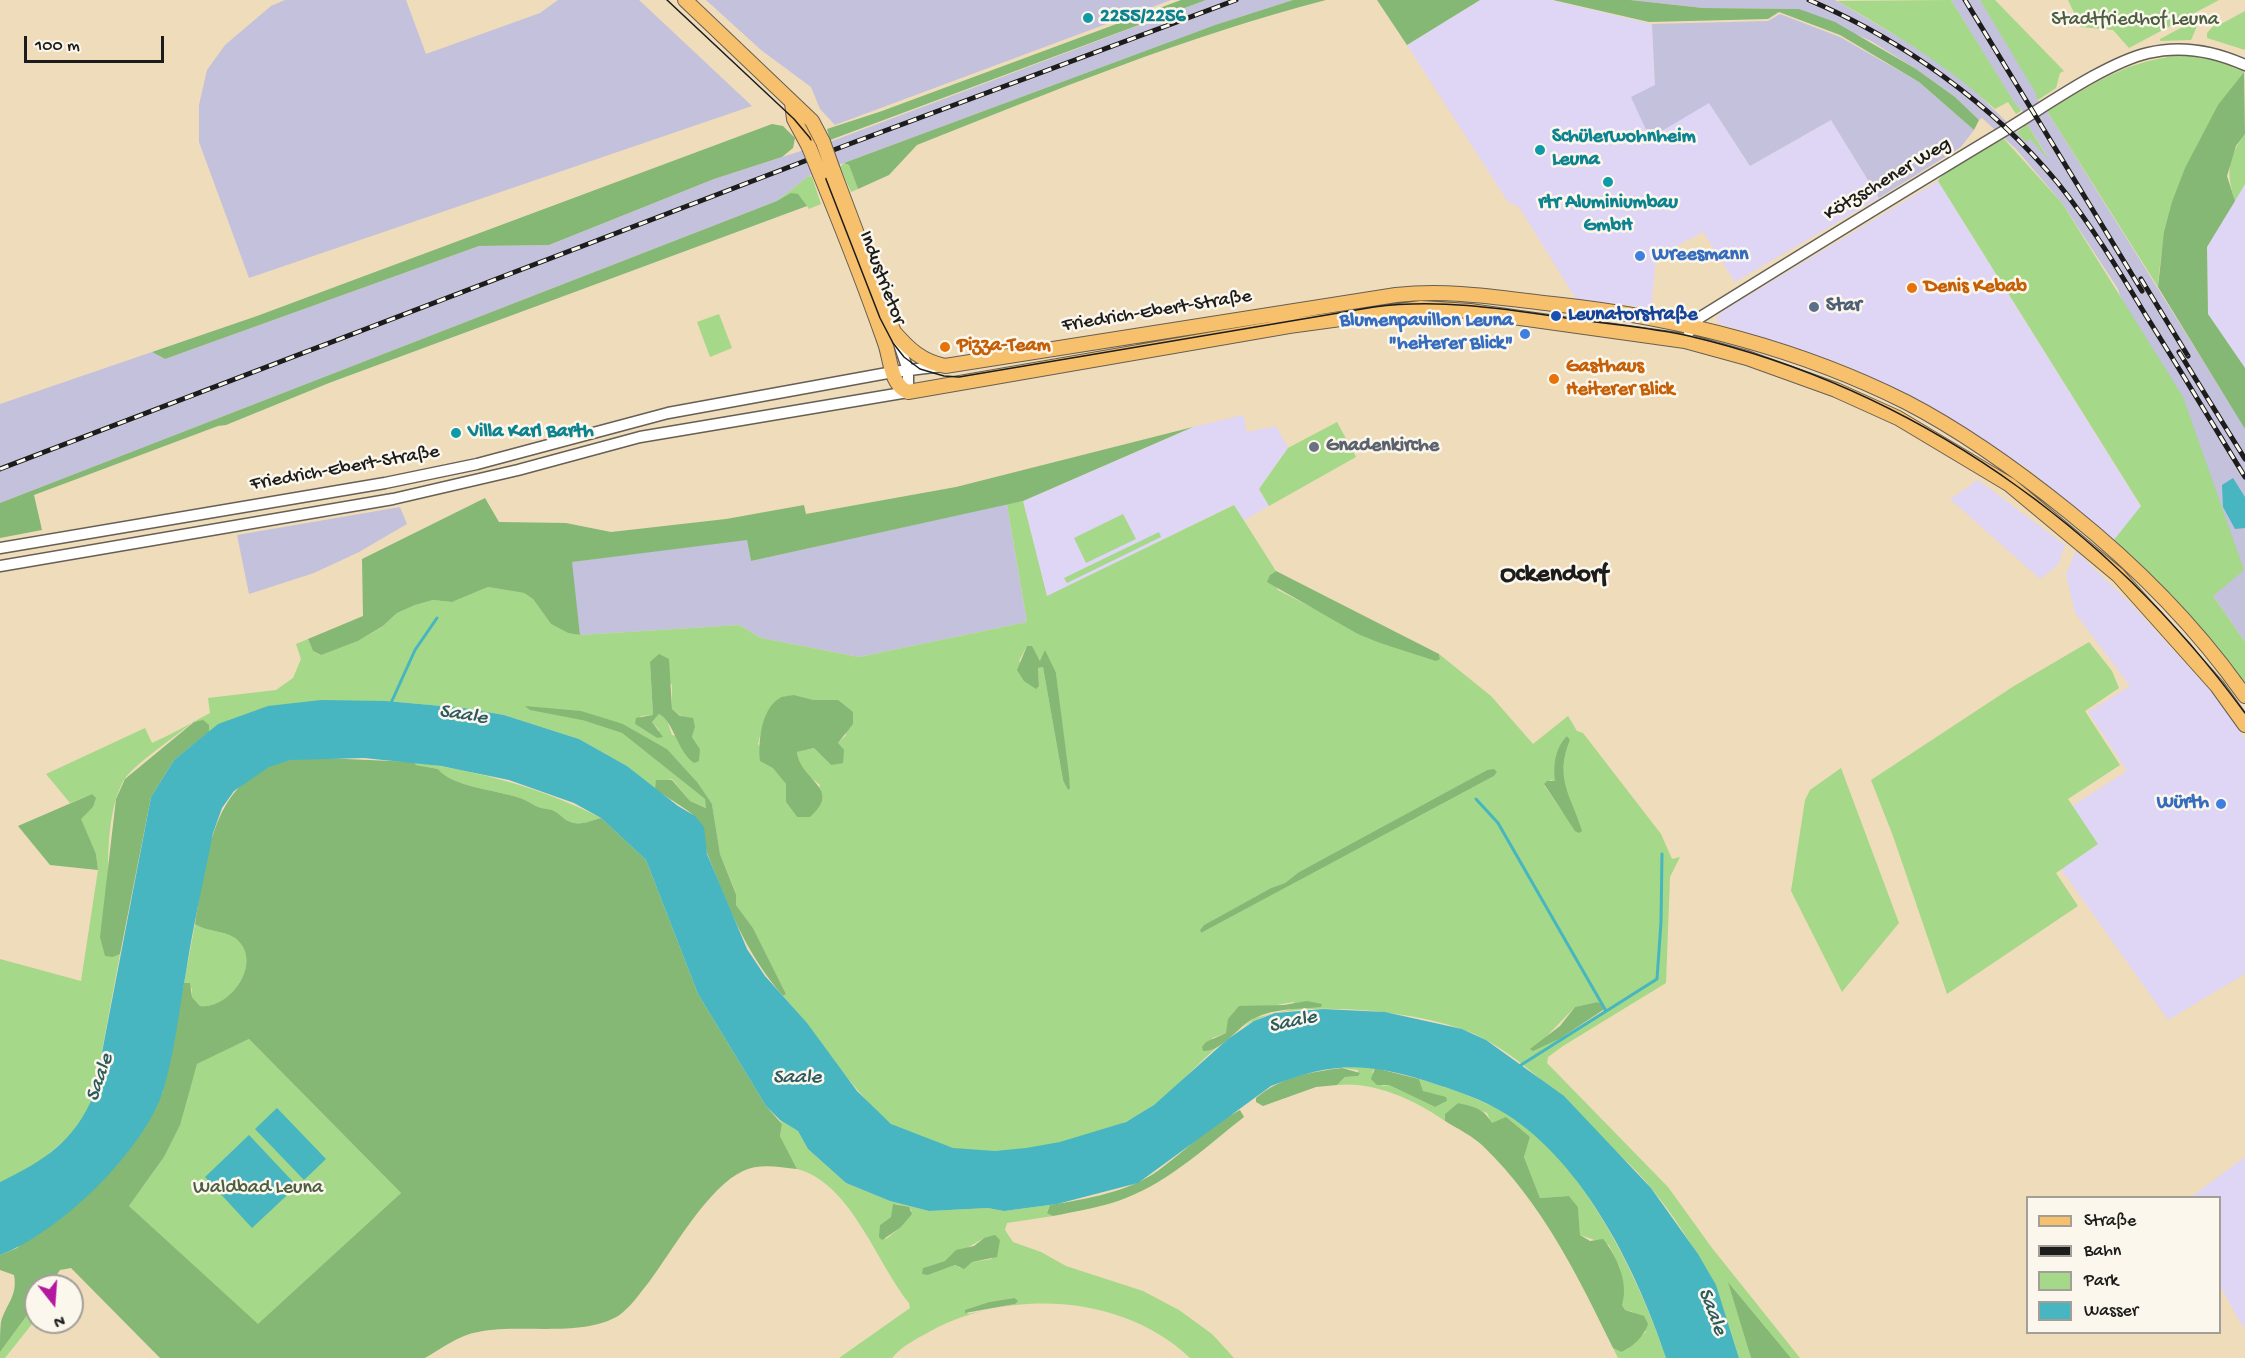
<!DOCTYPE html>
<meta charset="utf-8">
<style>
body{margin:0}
#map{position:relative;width:2245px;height:1358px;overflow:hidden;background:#efdcbb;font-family:"Gochi Hand",sans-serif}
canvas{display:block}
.legend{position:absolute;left:2026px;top:1196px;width:195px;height:138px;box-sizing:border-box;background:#fbf7ec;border:2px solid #a29f99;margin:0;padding:8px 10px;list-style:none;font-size:18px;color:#1c1c1c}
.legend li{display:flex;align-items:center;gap:12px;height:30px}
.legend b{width:30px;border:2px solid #a29f99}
.north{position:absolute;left:24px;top:1274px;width:60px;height:60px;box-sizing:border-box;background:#fbf7ec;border:2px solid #a29f99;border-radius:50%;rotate:163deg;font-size:16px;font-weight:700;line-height:24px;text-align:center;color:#1c1c1c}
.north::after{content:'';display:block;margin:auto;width:21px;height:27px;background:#b5179e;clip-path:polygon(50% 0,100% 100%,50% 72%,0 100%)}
.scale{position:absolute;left:24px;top:36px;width:140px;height:27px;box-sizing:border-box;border:3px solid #1c1c1c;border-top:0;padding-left:8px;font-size:18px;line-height:21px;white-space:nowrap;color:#1c1c1c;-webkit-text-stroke:4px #fbf7ec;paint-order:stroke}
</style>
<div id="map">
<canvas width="2245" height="1358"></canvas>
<ul class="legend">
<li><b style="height:8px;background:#f7c06c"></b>Straße</li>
<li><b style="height:8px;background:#1c1c1c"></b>Bahn</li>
<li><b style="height:16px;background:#a5d888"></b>Park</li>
<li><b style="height:16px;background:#47b6c0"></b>Wasser</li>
</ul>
<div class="north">N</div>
<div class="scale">100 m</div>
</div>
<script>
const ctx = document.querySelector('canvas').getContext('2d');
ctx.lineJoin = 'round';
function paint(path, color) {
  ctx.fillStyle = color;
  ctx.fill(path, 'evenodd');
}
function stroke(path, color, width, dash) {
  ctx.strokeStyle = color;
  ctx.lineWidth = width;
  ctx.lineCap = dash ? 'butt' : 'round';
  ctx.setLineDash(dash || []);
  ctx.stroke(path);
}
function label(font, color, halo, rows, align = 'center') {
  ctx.font = font + ' "Gochi Hand",sans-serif';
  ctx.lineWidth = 5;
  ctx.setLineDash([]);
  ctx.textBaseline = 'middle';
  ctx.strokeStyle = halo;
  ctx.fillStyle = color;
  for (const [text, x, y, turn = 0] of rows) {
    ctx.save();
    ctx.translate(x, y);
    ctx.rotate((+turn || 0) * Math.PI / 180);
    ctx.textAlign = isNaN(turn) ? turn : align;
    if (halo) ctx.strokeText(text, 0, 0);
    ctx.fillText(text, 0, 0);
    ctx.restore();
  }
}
paint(new Path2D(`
 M1480 0H1551L1652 24 1655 85 1709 103 1750 166 1831 120 1879 198 1735 282 1703 232 1656 257 1651 308 1576 299 1519 207 1508 202 1407 45Z
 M1938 181 2141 507 2113 541 2027 468 1903 392 1845 365 1718 323 1716 318 1726 309Z
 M2245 184V368L2208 314 2207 247Z
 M1243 415 1247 432 1276 426 1288 448 1259 489 1269 506 1243 521 1233 505 1047 597 1023 501 1193 427Z
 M1978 480 2065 545 2058 565 2040 579 1950 499Z
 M2076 551 2133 606 2226 708 2245 740V974L2168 1020 2061 869 2098 844 2072 806 2127 771 2088 712 2130 686 2075 613 2066 574Z
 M2245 1157V1326L2243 1327 2220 1286V1198L2191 1197Z`), '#dfd5f5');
paint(new Path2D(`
 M285 0H406L426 54 540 13 558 0H639L752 106 249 278 199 142V105L207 70 225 45 271 6Z
 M706 0H1171L835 125 820 109 811 87 761 50Z
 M1206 0H1293L1215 25 809 176 777 201 0 503V404L152 352 165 359 479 246 549 245 714 179 835 140Z
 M1630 0H1835L1926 53 1967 83 2026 141 2030 139 2047 156 2027 124 2029 122 2019 106 2017 108 1951 0H1980L2038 95 2036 97 2045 112 2047 111 2245 428V642L2213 596 2118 289 2062 203 2016 149 1982 118 1979 120 1955 97 1916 69 1871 41 1799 9 1703 8Z
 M1780 14 1840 37 1919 82 1974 130 1961 147 1879 198 1831 120 1750 166 1709 103 1650 138 1631 97 1655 85 1652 24 1768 21Z
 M1007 504 1027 622 859 657 761 638 739 625 580 635 571 562 747 539 751 561Z
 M400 507 407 524 359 552 314 573 249 594 237 535Z`), '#c3c1db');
paint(new Path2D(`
 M1951 0 2017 107 2019 106 2021 111 2016 114 2008 102 1995 109C1947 65 1894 33 1837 1Z
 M1980 0H1995L2064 71 2060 73 2056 88 2038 100 2035 96 2037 95Z
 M2068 0H2219L2129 48 2113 30 2081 27Z
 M2245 11V50L2207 38V33L2216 23H2223Z
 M2201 17 2191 40 2160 41V39Z
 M2187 55 2208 57 2244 72C2195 134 2163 208 2158 287L2047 111C2097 82 2128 59 2187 55Z
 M2027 124 2049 160 2030 139 2026 142 2017 132Z
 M2245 134V184L2235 201C2226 172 2227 159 2245 134Z
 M2004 139 2062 203 2183 397 2244 570 2213 596 2245 642V688L2113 541 2141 506 1938 181C1945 168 1990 144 2004 139Z
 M844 163 849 165 858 189 851 192 840 167Z
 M809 176 812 177 821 204 809 209 807 206 777 201Z
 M719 314 732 348 710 357 697 322Z
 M1337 422 1356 457 1269 506 1259 489 1288 448Z
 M1023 501 1047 596 1234 505 1276 571 1270 575 1278 590 1380 643 1440 659 1439 654 1491 696 1533 744 1568 716 1577 731 1583 733 1661 834 1672 859 1680 857 1670 877 1666 983 1563 1046 1548 1057 1547 1063 1668 1187 1712 1248 1800 1358H1791L1729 1283 1751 1358H1739C1720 1291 1696 1244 1652 1189 1635 1167 1611 1148 1591 1128 1559 1096 1528 1064 1488 1041 1442 1013 1329 1002 1276 1013 1227 1024 1193 1076 1154 1105 1107 1140 1011 1159 953 1148 941 1146 929 1141 918 1136 908 1133 898 1130 890 1123 848 1087 820 1037 783 996L786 994 753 928 736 905V893L720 854 712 804 698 783 667 749 623 724 582 720 622 733 705 799 707 808 690 801 672 779 656 784 655 789 627 766 579 739 504 715 464 708 386 701 218 724 209 732 208 725 194 721C178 735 134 764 124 780 100 821 109 911 113 957L120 954 94 1094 86 1114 74 1132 37 1164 0 1182V959L81 981 98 870 96 854 80 819 93 807 92 794 70 803 46 774 145 728 152 743C172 734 191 723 210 713L208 698 276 690 293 678 301 659 296 644 308 639 313 651 320 655 358 641 382 627 397 613 415 605 433 600 452 602 488 587 524 593 533 599 551 624 568 633 580 635 739 625 761 638 859 657 1027 622 1007 504ZM1027 646H1031L1041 662 1056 673 1070 788 1063 780 1043 667 1038 668 1039 686 1019 661ZM650 662 672 685V709L695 727 692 737 700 749 679 743 677 736 672 735 666 717 659 714 652 722 659 730 657 738 635 724 641 716 653 715ZM794 695 814 700H838L846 735 838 743 831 765 814 748 797 752C800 768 807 775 820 785L810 817H797L786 802V784L758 744C765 719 766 701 794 695ZM1567 736 1570 740C1558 769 1566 784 1563 813L1544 785 1551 780 1555 782ZM1487 770 1497 772 1494 776 1201 933 1200 930 1204 925 1271 888 1285 883 1299 872ZM1294 1002 1292 1009 1255 1018 1218 1046 1212 1038 1226 1033 1239 1006H1270ZM1597 1002 1604 1005 1603 1011 1561 1038 1546 1037 1575 1007Z
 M1123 514 1136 539 1086 563 1074 538Z
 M1159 532 1161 537 1067 583 1064 578Z
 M2089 642 2112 671 2119 688 2085 711 2120 765 2068 799 2098 844 2056 873 2078 906 1947 994 1893 836 1871 780 2014 686Z
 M414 762C482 772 539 787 601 818 593 820 582 825 574 823 564 821 562 815 554 811 550 809 545 809 541 808 534 806 527 800 520 798 497 790 452 787 438 769L416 765Z
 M1841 768 1899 923 1842 992 1791 891 1805 800 1810 790Z
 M195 924C206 932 223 930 235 938 265 961 230 1010 200 1006L192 997V989L184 983Z
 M249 1039 401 1193 258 1325 129 1206 164 1157 197 1064Z
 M1359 1066 1375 1068 1372 1072 1383 1086 1389 1085 1435 1107 1447 1101 1423 1091 1419 1079C1449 1088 1478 1098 1505 1113 1581 1157 1639 1277 1666 1358H1618L1613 1348 1621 1352C1632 1348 1636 1339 1646 1332L1633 1312 1625 1310 1622 1305 1620 1268 1609 1245 1580 1235 1578 1207 1569 1196 1540 1198 1524 1157 1530 1137 1498 1122 1492 1124 1487 1113 1458 1103 1445 1114V1121C1415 1100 1374 1081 1337 1085L1345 1077 1358 1076V1070L1342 1068Z
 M780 1120 798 1131 808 1149 846 1183 890 1201 929 1211 988 1208 1004 1211 1050 1205 1047 1212 1053 1216 1007 1223 1005 1230 1013 1242 1041 1252 1066 1266 1143 1291 1179 1310 1212 1334 1234 1358H1190C1123 1294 1008 1288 929 1332 916 1339 902 1346 892 1358H839L910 1308 909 1303C876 1262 851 1183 797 1169L780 1136 782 1124ZM897 1204 912 1210 900 1228 886 1239 880 1225 891 1217ZM984 1238 992 1259 972 1262 960 1268 955 1265 928 1275 923 1268 945 1261ZM1014 1298V1304L968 1314 966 1310 989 1302Z
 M36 1303V1319L5 1358H0V1352Z`), '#a5d888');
paint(new Path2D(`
 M1181 0H1206L830 140 827 129 882 111Z
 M1293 0H1326C1186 36 1051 92 917 145L889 175 858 189 849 165 844 163 1215 25Z
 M1377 0H1480L1407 45Z
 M1553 0H1630L1703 8 1799 9 1835 22 1916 69 1955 97 1979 120 1974 130 1919 82 1840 35 1779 12 1768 19 1649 22Z
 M2244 72 2245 134 2236 146 2227 176 2235 201 2207 247 2208 314 2245 368V429L2158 287 2164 232 2172 202 2185 168 2218 105Z
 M772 124 783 126 795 138 793 148 782 157 714 179 549 245 479 246 165 359 152 352 257 316Z
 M791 193 798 194 807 206 329 383 226 425 218 426 34 495 42 530 0 538V503L777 201Z
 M1193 427 1023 501 751 561 747 540 572 562 580 635 568 633 551 624 533 599 524 593 488 587 452 602 433 600 415 605 397 613 383 626 358 641 321 655 313 651 308 639 363 616 362 559 485 498 499 522 566 523 611 532 726 519 804 505 806 514 956 487Z
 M1276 571 1439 654 1440 659 1436 661 1380 643 1358 634 1267 582 1270 575Z
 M1027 646H1032L1040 661 1045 650 1056 673 1069 775 1070 788 1068 790 1063 780 1043 667 1038 668 1039 686 1036 689 1024 681 1017 670Z
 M659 654 669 659 672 709 680 716 693 718 695 727 692 737 700 749 699 761 694 763C677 751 673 720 659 714L652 722 663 737 657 738 635 724 636 718 653 715 650 662Z
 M794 695 814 700H838L853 712V724L838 743 844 750 843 763 831 765 814 748 797 752C801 782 843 788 810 817H797L786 802V784L773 768 760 761C758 742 761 709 780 698 783 696 790 696 794 695Z
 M525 706 581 711 623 724 667 749 698 783 712 804 720 854 736 894V905L753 928 786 994 783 996C746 953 729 909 709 858 703 844 705 831 696 818 690 810 664 796 655 789L656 780H672L690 801 706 808 705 799 622 733 582 720 530 710Z
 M203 720 209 725V732L174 760 151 797 120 954 113 957 105 956 100 937 116 799 125 779 194 722Z
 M1567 736 1570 740C1554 779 1571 795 1582 831L1579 833 1575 831 1544 784 1547 781H1555C1553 765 1555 748 1567 736Z
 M323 758 414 762 416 765 438 769C452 787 497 790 520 798 527 800 534 806 541 808 545 809 551 809 554 811 562 815 564 821 574 823 582 825 593 820 601 818L646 860 698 994 766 1106 782 1124 780 1136 797 1169C779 1167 759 1163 743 1171 709 1186 672 1251 649 1282 640 1293 630 1308 618 1316 581 1338 520 1323 478 1332 459 1335 442 1348 425 1358H160L71 1268 60 1270 49 1286H36V1303L0 1352C0 1343 0 1330 1 1322 6 1304 18 1296 14 1275L0 1270V1255L17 1248 162 1094 184 983H190L192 997 200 1006C230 1010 265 961 235 938 223 930 206 932 195 924 207 859 210 776 290 760 301 758 312 758 323 758ZM249 1039 401 1193 258 1324 129 1206 164 1157 180 1125 197 1064Z
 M1494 769 1497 772 1494 776 1201 933 1200 930 1204 925 1271 888 1285 883 1299 872 1487 770Z
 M92 794 96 798 93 807 81 819 96 854 98 870 50 865 18 826Z
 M1307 1001 1322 1004 1321 1007C1299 1009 1275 1008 1255 1018 1237 1026 1224 1051 1203 1051L1202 1047 1206 1042 1226 1033 1228 1019 1239 1006 1284 1005Z
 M1597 1002 1604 1005 1603 1010 1561 1038 1533 1051 1530 1049 1560 1026 1575 1007Z
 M1342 1068 1360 1073 1358 1076 1345 1077 1337 1085 1316 1087 1263 1106 1256 1102V1098C1281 1077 1310 1072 1342 1068Z
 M1375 1068 1419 1079 1423 1091 1446 1097 1447 1101 1435 1107 1389 1085H1377L1371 1079Z
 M1458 1103C1475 1107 1483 1108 1492 1123L1506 1117 1530 1137 1524 1157 1540 1198 1569 1196 1578 1207 1580 1235 1590 1241 1603 1239C1617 1256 1629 1283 1622 1305L1625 1310 1644 1316 1648 1324C1645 1335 1632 1348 1621 1352L1613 1348C1578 1276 1542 1203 1484 1147 1473 1136 1458 1129 1445 1121V1114Z
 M1240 1110 1244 1117C1207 1146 1170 1181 1126 1198 1103 1207 1078 1211 1053 1216L1047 1213 1050 1205C1086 1199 1129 1192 1159 1170 1186 1150 1209 1126 1240 1110Z
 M893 1204 909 1207 912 1214 900 1228 882 1240 879 1237 880 1225 891 1217Z
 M995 1235 1000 1240 997 1257 972 1262 964 1269 955 1265 928 1275 922 1274 923 1268 945 1261 956 1250 974 1246 984 1238Z
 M1728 1282 1791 1358H1751Z
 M1014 1298 1018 1301 1015 1304 965 1313V1310L989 1302Z`), '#84b874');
paint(new Path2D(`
 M2233 478 2245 497V528L2235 529 2223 507 2222 485Z
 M321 700 386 701 464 708 504 715 579 739 627 766 678 806 695 816 704 827 707 854 747 949 765 976 807 1023 857 1091 891 1124 953 1148 995 1151 1026 1148 1060 1142 1126 1122 1154 1105 1228 1039 1254 1021 1275 1013 1323 1009 1385 1012 1462 1029 1486 1040 1564 1096 1651 1188 1698 1254 1716 1285 1739 1358H1666C1638 1273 1585 1164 1506 1114 1482 1099 1454 1090 1426 1081 1365 1062 1332 1062 1271 1086L1138 1183 1057 1204 1004 1211 988 1208 929 1211 890 1201 846 1183 808 1149 798 1131 780 1120 766 1106 698 994 646 860 601 818 574 803 509 780 441 766 364 758 290 760 269 767 234 791 222 808 213 833C204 879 193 926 186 972 179 1011 174 1057 162 1094 141 1153 59 1233 0 1255V1182C44 1161 75 1141 94 1094L151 797 174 760 218 724 268 706Z
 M277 1108 326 1159 304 1180 255 1129Z
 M249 1135 297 1186 252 1228 205 1177Z`), '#47b6c0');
stroke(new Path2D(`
 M391 703 415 650 437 618
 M1476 799 1498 823 1606 1011
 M1521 1065 1657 979 1661 922 1662 854`), '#47b6c0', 3);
const minor = new Path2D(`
 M1689 332 1699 318C1802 254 1905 190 2009 128 2047 105 2106 63 2148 53 2181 45 2214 51 2245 65
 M0 548 385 483 477 464 668 413 893 372 942 366
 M0 566 393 499 518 470 640 437 908 392V370L897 338`);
const major = new Path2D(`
 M685 0 812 121 823 142
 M792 103 794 119 809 147
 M833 170 894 332C909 349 921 361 945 366L1396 295C1450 289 1500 298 1553 304 1675 317 1796 347 1906 402 1964 432 2018 471 2069 512 2135 565 2196 626 2245 696
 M820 174C843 230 865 286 885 343 891 360 890 384 908 392L1289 326 1421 308 1470 311 1685 341 1747 358 1836 390 1898 418 2010 485 2118 575 2217 686 2245 725`);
stroke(minor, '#665f54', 13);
stroke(major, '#665f54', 16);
stroke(minor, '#fff', 10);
stroke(major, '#f7c06c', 14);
stroke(new Path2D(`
 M667 0 794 119 810 138 880 318 893 343 904 357 920 369 944 376 959 377 1374 307C1443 298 1511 310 1580 320 1616 325 1653 328 1689 336 1915 389 2109 527 2245 713`), '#1c1c1c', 1.5);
const rail = new Path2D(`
 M1809 0C1903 40 1992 104 2057 182 2090 223 2118 269 2145 314 2179 368 2212 423 2245 477
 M1965 0 2142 291
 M2141 279 2188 356
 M2179 352 2245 459
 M0 469 844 146 1236 0`);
stroke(rail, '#1c1c1c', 5);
stroke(rail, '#fbf7ec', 3, [9]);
const majorBridge = new Path2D(`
 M823 142 833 170
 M809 147 820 174`);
stroke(majorBridge, '#665f54', 16, []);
stroke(majorBridge, '#f7c06c', 14);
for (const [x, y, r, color] of [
 [1088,18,6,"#0f9aa8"],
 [1540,150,6,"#0f9aa8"],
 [1608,182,6,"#0f9aa8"],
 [1640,256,6,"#3f7fe0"],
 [1912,288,6,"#e8710a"],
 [1814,307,6,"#5c6f8a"],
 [1556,316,6,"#1a4fb4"],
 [1525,334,6,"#3f7fe0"],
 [945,347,6,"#e8710a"],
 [1554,379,6,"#e8710a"],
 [456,433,6,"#0f9aa8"],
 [1314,447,6,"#6b7280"],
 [2221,804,6,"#3f7fe0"]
]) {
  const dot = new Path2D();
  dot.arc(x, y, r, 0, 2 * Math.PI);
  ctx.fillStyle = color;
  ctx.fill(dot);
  stroke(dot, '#fbf7ec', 2);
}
label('bold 20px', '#0d838f', '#fbf7ec', [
 ["2255/2256",1100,18],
 ["Schülerwohnheim",1552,138],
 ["Leuna",1552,161],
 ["rtr Aluminiumbau",1608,204,"center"],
 ["GmbH",1608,227,"center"],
 ["Villa Karl Barth",468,433]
], 'left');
label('20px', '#4c5e42', '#fbf7ec', [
 ["Stadtfriedhof Leuna",2135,21],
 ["Waldbad Leuna",258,1189]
]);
label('20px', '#1c1c1c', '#fbf7ec', [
 ["Kötzschener Weg",1888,180,-31],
 ["Industrietor",881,278,69],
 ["Friedrich-Ebert-Straße",1157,312,-9],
 ["Friedrich-Ebert-Straße",345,469,-10]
]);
label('bold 20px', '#366cbe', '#fbf7ec', [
 ["Wreesmann",1652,256,"left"],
 ["Blumenpavillon Leuna",1513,322],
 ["\"heiterer Blick\"",1513,345],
 ["Würth",2209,804]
], 'right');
label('bold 20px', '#c56008', '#fbf7ec', [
 ["Denis Kebab",1924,288],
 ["Pizza-Team",957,347],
 ["Gasthaus",1566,368],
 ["Heiterer Blick",1566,391]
], 'left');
label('bold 20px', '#4e5e75', '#fbf7ec', [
 ["Star",1826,307]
], 'left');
label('bold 20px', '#164399', '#fbf7ec', [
 ["Leunatorstraße",1568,316]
], 'left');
label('bold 20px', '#5b616d', '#fbf7ec', [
 ["Gnadenkirche",1326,447]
], 'left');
label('italic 21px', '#2d5a5e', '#fbf7ec', [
 ["Saale",463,716,9],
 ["Saale",1293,1023,-12],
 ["Saale",101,1078,-71],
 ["Saale",797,1079],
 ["Saale",1711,1312,69]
]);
label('bold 26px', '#1c1c1c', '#fbf7ec', [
 ["Ockendorf",1554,576]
]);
</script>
